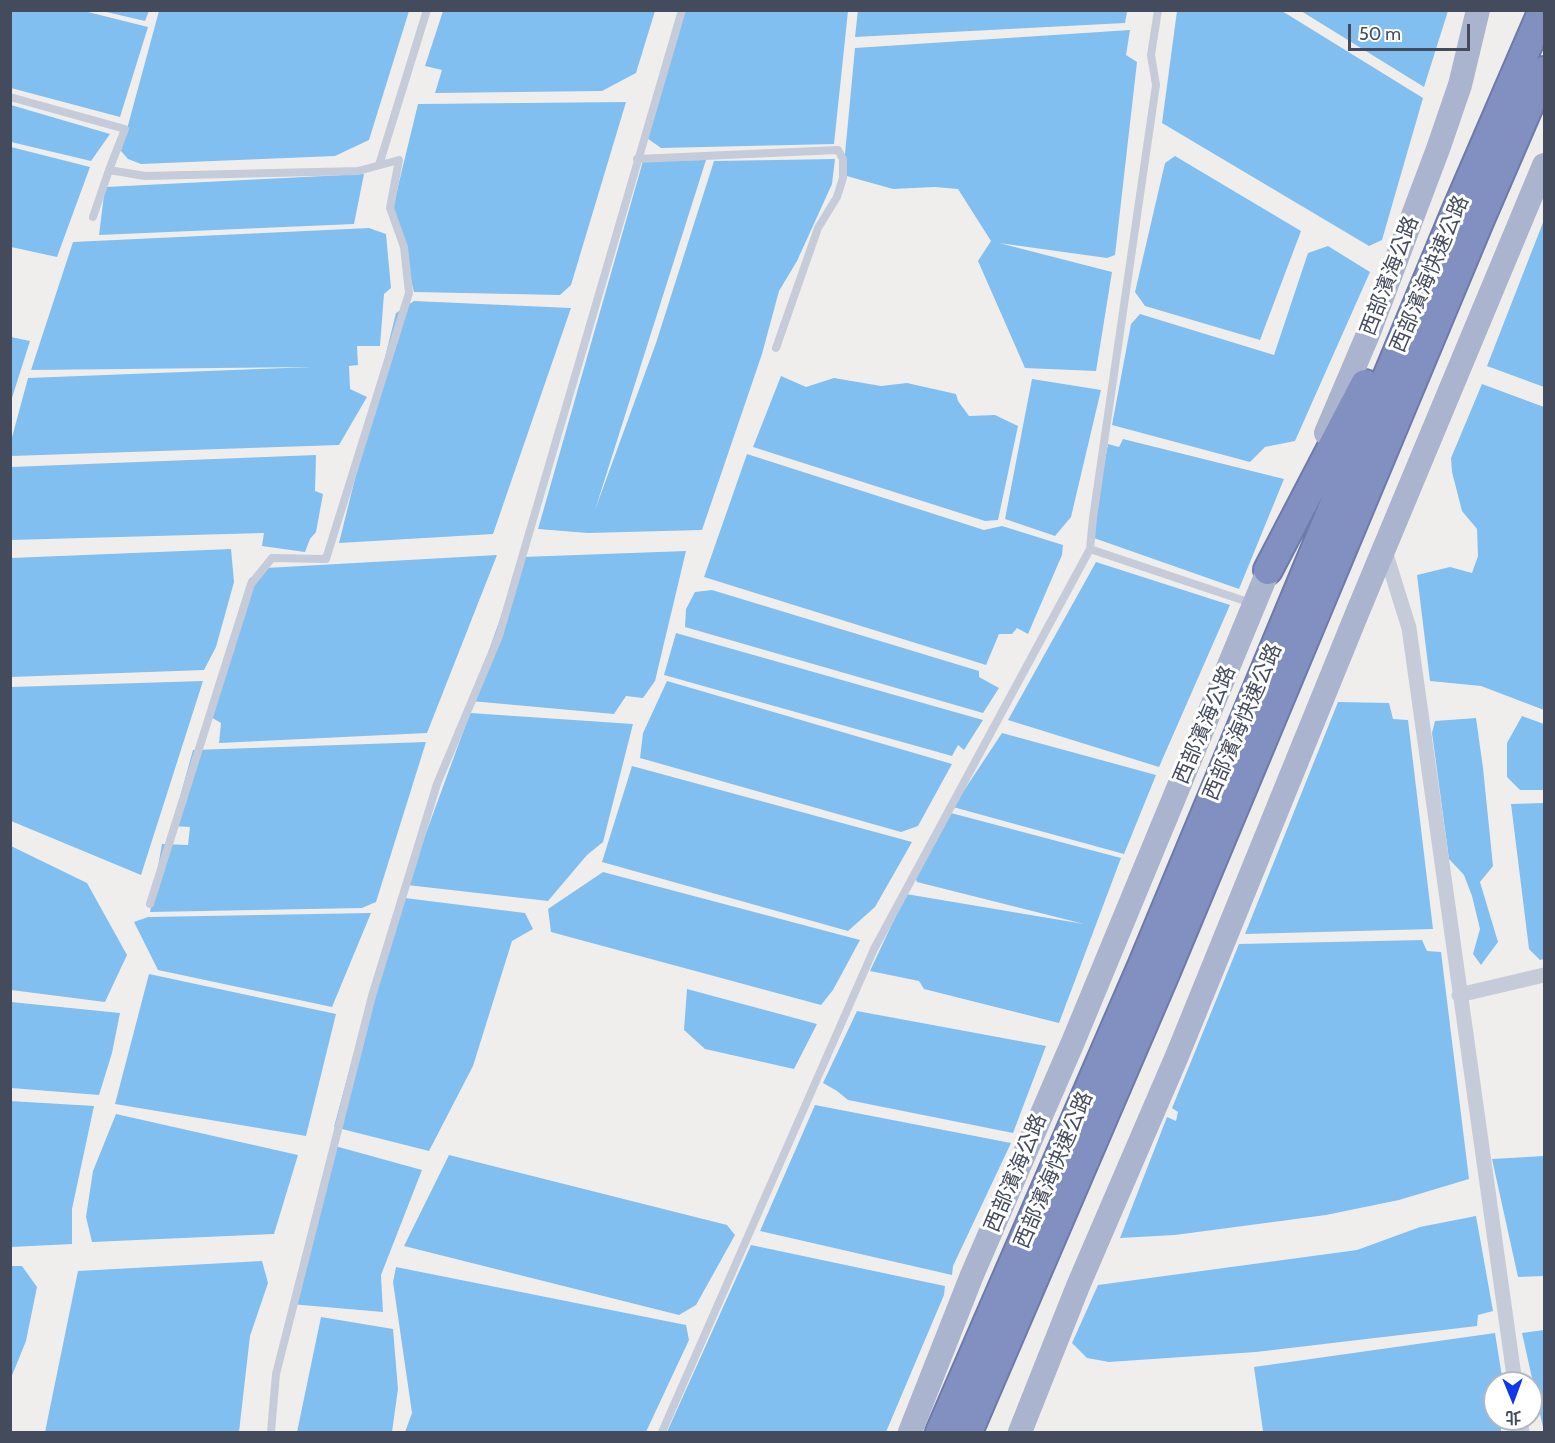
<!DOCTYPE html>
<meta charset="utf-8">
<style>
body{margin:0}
#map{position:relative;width:1555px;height:1443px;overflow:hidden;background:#f0eeed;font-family:Cabin,"Noto Sans TC",sans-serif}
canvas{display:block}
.frame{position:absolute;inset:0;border:12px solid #444b5c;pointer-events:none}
.north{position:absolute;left:1483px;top:1371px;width:60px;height:60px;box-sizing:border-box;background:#fff;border:2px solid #b4b7be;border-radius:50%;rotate:179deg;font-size:16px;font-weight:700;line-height:24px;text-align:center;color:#444b5c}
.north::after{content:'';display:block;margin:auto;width:21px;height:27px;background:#0e38e9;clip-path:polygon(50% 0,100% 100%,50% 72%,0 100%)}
.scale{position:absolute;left:1348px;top:24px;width:122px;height:27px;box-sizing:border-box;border:3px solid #444b5c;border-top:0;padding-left:8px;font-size:18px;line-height:21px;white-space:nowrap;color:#444b5c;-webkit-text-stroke:4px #fff;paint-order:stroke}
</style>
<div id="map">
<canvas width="1555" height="1443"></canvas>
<div class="frame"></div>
<div class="north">北</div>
<div class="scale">50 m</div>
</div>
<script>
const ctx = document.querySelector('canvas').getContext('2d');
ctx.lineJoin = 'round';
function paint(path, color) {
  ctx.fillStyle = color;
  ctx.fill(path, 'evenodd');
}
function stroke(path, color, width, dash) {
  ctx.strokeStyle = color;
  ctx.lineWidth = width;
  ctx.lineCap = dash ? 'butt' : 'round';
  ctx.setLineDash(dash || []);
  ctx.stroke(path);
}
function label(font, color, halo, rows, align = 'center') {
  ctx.font = font + ' Cabin,"Noto Sans TC",sans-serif';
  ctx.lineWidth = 6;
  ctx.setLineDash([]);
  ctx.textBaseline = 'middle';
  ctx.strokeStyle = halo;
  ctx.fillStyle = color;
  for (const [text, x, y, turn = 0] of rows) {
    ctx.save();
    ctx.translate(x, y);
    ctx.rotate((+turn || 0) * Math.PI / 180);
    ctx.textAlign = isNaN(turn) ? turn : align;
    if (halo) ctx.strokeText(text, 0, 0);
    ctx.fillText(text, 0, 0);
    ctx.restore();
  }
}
paint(new Path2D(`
 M858 10H1131V11L1127 12 1125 23 855 37Z
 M10 11H84L148 27 120 117 11 88Z
 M102 11 149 10V11L145 21Z
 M159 11H409L369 140 335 156 141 164 128 159 121 151Z
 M443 11V10L655 11 636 73 602 91 435 93 442 70 425 66Z
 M678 11H848L834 144 661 148 644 136Z
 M1177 11H1282L1423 98 1382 240 1369 246 1162 123Z
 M1301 11H1448L1424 87Z
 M1130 30 1126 55 1137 62 1115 255 1107 258 999 243 1112 272 1096 371 1025 368 978 261 991 241 958 189 935 187 893 189 843 175 855 48Z
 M626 102 571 285 560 295 414 292 393 207 418 104Z
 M11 105 110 134 91 161 11 142Z
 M11 147 90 167 57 257 11 247Z
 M1175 156 1301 231 1260 340 1145 306 1135 292 1165 163Z
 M835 159 832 184 797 261 779 291 762 354 702 530 588 533 538 529 643 161 706 160 595 510 656 343 714 161Z
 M364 174 354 224 99 235 105 187Z
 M1544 220V387L1487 366Z
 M369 228 386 234 391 288 384 294 380 346H357L358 365 349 366 350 389 367 397 339 445 11 456V441L28 378 311 367 31 370 73 242Z
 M1328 246 1370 272 1295 441 1265 447 1250 462 1112 425 1131 324 1140 314 1274 355 1308 253Z
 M414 301 571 308 493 534 339 543 396 313Z
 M11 337 30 341 11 401 10 337Z
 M781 376 806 387 834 378 881 386 907 383 956 394 958 401 969 416 995 415 1018 426 998 520 985 521 753 447Z
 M1032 379 1101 390 1071 517 1055 536 1005 519Z
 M1482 384 1544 407V710L1481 686 1430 681 1417 575 1450 567 1472 573 1478 556 1477 529 1462 511 1452 472 1451 458Z
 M1123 439 1284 479 1239 589 1091 537 1108 444 1119 447Z
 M747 454 984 530 1002 526 1063 545 1062 555 1028 634 1017 628 1012 634H999L986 665 704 577Z
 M316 455 315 491 323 494 316 532 310 539 305 552 262 546 264 533 11 540V467Z
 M231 549 234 582 216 647 204 670 11 677V558Z
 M686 551 655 681 643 698 626 696 614 714 471 701 522 557Z
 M497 555 427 733 219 743 221 723 209 716 249 579 266 568Z
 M1096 562 1230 605 1159 767 1008 720Z
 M712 590 979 671V677L999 688 983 713 685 627 686 609 695 592Z
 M676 633 983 720 964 750 958 745 952 756 664 675Z
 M203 681 141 875 11 821V687Z
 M667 681 952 764 918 826 901 832 640 758 643 733Z
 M1338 702 1389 703 1393 719 1408 720 1433 929 1245 934Z
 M470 713 633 724 603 842 587 855 548 901 407 885Z
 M1522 716 1544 724V790H1520L1507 777V743Z
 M1476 718 1483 768 1493 866 1480 882 1498 942 1481 965 1473 954 1480 929 1472 896 1464 875 1449 859 1432 733 1435 721Z
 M1002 733 1156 775 1124 854 953 807Z
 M426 742 376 902 362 908 150 912 162 844 188 845 190 827 172 826 193 750Z
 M632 766 912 842 875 907 848 931 602 862Z
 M1544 803V959L1540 960 1529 949 1511 804Z
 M951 813 1121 858 1059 1023 924 989 919 981 870 971 906 894 1084 924 917 882 914 875Z
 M11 846 87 883 127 955 105 1002 11 990Z
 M603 872 860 940 833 990 821 1005 551 932 548 909Z
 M405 898 525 913 533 929 512 941 473 1066 429 1151 334 1127 367 1004Z
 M371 913 332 1007 158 970 134 922 148 917Z
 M1422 940 1427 951 1441 952 1469 1179 1399 1200 1326 1215 1175 1235 1120 1238 1167 1117 1176 1121 1178 1112 1172 1108 1239 944Z
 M149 974 336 1014 306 1136 115 1104Z
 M687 989 817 1024 794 1069 705 1049 684 1030Z
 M11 1002 120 1013 112 1053 99 1095 11 1088Z
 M857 1011 1046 1046 1013 1133 848 1100 837 1091 823 1083Z
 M10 1101 94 1106 72 1209V1244L11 1247Z
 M815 1105 1011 1143 953 1266 952 1275 760 1231Z
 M116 1114 298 1155 274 1234 92 1242 86 1217 93 1171Z
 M335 1146 422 1170 381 1275 383 1312 290 1304Z
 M449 1155 727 1225 735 1235 696 1305 679 1315 404 1246Z
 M1544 1156V1276L1518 1277 1492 1159Z
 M1476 1216 1493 1311 1478 1315 1477 1326 1256 1352 1109 1362 1087 1358 1072 1343 1098 1285 1357 1250 1420 1227Z
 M751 1245 945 1286 944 1295 886 1432H667Z
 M262 1261 268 1283 250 1336 239 1432H45L78 1271Z
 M11 1266H22L37 1287 26 1341 11 1378Z
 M396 1267 686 1325 689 1340 646 1432H405L412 1413 393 1282Z
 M321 1317 393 1329 398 1389 392 1432H297Z
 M1544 1330V1432L1522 1333Z
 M1495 1333 1503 1383H1495V1419H1501V1432H1257L1263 1431 1254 1367Z`), '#82bff1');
const highway = new Path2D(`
 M1268 570 1365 384
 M940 1432 1142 966 1455 214 1543 10
 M968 1432 1164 976 1478 224 1544 71`);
stroke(highway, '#6d7bab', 32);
stroke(new Path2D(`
 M10 97 125 129 109 170 145 176 358 171 399 160 390 208 404 247 409 293 326 559 272 558 251 584 150 904
 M637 159 838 150 843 159V178L837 197 818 228 776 348
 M379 165 427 10
 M93 217 109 170
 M1090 549 1251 603
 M271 1432 276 1374 372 996 437 784 499 636 682 10
 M662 1432 874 949 1090 549 1093 518 1156 85 1151 55 1158 10`), '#c5cbd9', 8);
stroke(new Path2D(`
 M1384 548 1409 628 1515 1383
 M1459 995 1544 975
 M1520 1419 1522 1432`), '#c5cbd9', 15);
stroke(new Path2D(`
 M1326 433 1369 332 1438 149 1460 85 1478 10
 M910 1432 972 1275 1073 1042 1275 554
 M1020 1432 1078 1286 1177 1056 1358 611 1544 165`), '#abb4ce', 24);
stroke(highway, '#8190c0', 28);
label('21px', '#444b5c', '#fff', [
 ["西部濱海快速公路",1430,274,-67],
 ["西部濱海公路",1390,276,-69],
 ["西部濱海快速公路",1243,722,-67],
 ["西部濱海公路",1205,725,-67],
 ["西部濱海快速公路",1054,1170,-67],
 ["西部濱海公路",1016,1173,-67]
]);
</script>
